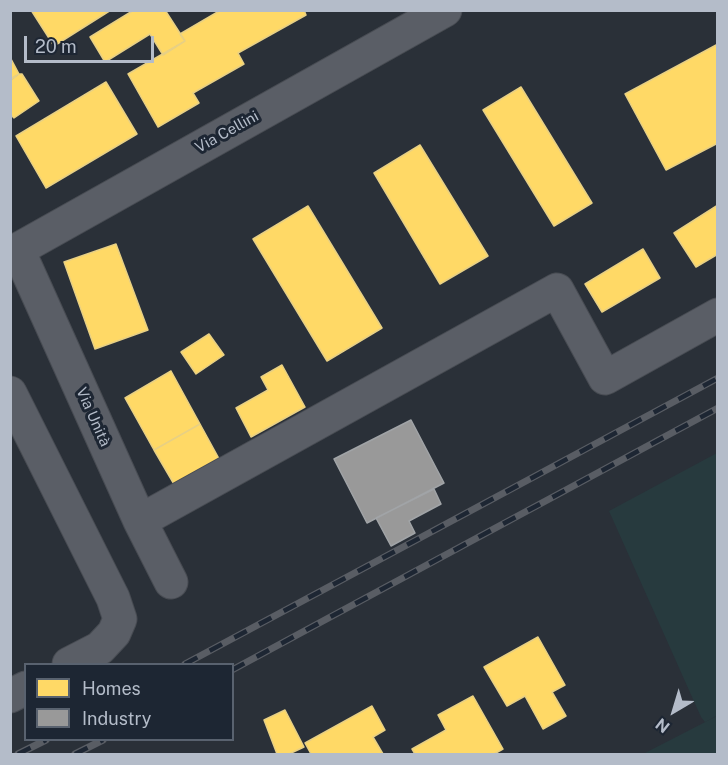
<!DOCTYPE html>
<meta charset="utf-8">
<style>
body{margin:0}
#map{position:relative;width:728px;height:765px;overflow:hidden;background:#2a3038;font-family:"Public Sans",sans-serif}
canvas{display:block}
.frame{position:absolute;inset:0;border:12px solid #b4bcc9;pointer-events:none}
.legend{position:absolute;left:24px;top:663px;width:210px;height:78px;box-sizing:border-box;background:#1d2633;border:2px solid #59626f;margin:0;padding:8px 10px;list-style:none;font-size:18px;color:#b4bcc9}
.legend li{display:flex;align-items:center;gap:12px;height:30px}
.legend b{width:30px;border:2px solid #59626f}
.north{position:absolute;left:644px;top:681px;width:60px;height:60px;-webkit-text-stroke:4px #1d2633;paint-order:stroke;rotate:218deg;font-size:16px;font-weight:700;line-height:24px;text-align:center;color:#b4bcc9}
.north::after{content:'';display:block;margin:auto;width:21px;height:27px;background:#b4bcc9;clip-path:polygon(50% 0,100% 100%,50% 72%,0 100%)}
.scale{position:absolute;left:24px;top:36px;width:130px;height:27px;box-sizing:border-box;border:3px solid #b4bcc9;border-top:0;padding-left:8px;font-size:18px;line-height:21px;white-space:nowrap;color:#b4bcc9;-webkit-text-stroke:4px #1d2633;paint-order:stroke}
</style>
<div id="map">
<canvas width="728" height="765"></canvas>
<div class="frame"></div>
<ul class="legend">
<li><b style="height:16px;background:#ffd966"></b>Homes</li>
<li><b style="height:16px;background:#999"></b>Industry</li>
</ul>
<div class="north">N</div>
<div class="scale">20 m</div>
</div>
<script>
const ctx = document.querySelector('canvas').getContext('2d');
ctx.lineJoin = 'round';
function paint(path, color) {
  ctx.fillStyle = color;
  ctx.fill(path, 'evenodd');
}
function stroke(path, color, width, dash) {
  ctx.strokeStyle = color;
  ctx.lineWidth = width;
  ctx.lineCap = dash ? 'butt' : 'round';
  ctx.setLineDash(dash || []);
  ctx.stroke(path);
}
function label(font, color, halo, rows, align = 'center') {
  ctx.font = font + ' "Public Sans",sans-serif';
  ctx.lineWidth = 6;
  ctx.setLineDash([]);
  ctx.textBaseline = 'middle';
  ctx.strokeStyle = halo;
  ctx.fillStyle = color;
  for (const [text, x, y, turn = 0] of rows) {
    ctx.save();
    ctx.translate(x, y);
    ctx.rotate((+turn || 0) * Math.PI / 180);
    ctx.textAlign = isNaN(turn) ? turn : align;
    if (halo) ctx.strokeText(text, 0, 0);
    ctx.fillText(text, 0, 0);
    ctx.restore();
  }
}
paint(new Path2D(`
 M717 453 718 715 705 722 701 717 609 511Z
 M717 716V754H643Z`), '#273a3e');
const homes = new Path2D(`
 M31 10H111L54 46Z
 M134 10H165L185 41 163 55 150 34 105 62 90 37Z
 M221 10H304L306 15 238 53 244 64 193 93 199 103 158 127 128 74 185 41 180 34Z
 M718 44V143L666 170 625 94Z
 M10 57 19 74 10 79Z
 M19 74H22L39 101 14 118 10 114V81Z
 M106 82 137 134 46 188 16 136Z
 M521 87 592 203 554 226 483 110Z
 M420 145 488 256 440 284 374 173Z
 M718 205V254L696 267 674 233Z
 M308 206 382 328 327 361 253 239Z
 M116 244 148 330 95 349 64 262Z
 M643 249 660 278 602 312 585 284Z
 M209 334 224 355 196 374 181 352Z
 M282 365 305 407 251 437 236 408 268 390 261 377Z
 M171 371 200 424 154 450 125 398Z
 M200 424 223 466 178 491 154 450Z
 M538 637 565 685 552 692 566 716 543 729 525 696 507 706 484 667Z
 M473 696 503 749 494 754H415L412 749 446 730 438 715Z
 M372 706 385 730 373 737 383 754H311L305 743Z
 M285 710 304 747 289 754H277L264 720Z`);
paint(homes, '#ffd966');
stroke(homes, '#e8d084', 1.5);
const industry = new Path2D(`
 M411 420 444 483 367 523 334 459Z
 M434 489 441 504 409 521 415 533 391 546 376 518Z`);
paint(industry, '#999');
stroke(industry, '#a1a4a7', 1.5);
const minor = new Path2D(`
 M18 250 140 521 171 582
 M10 254 445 10
 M10 393 113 598 120 619 114 633 100 648 69 664
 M140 521 557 290 605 378 718 315
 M10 696 26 688`);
stroke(minor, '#484c53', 35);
stroke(minor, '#5a5e66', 33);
const rail = new Path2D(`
 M185 664 718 378
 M232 670 718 408
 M18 754 46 740
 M75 754 103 740`);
stroke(rail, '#595d64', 7);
stroke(rail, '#1d2633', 4.5, [14]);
label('15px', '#b4bcc9', '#1d2633', [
 ["Via Cellini",227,132,-29],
 ["Via Unità",93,417,66]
]);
</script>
